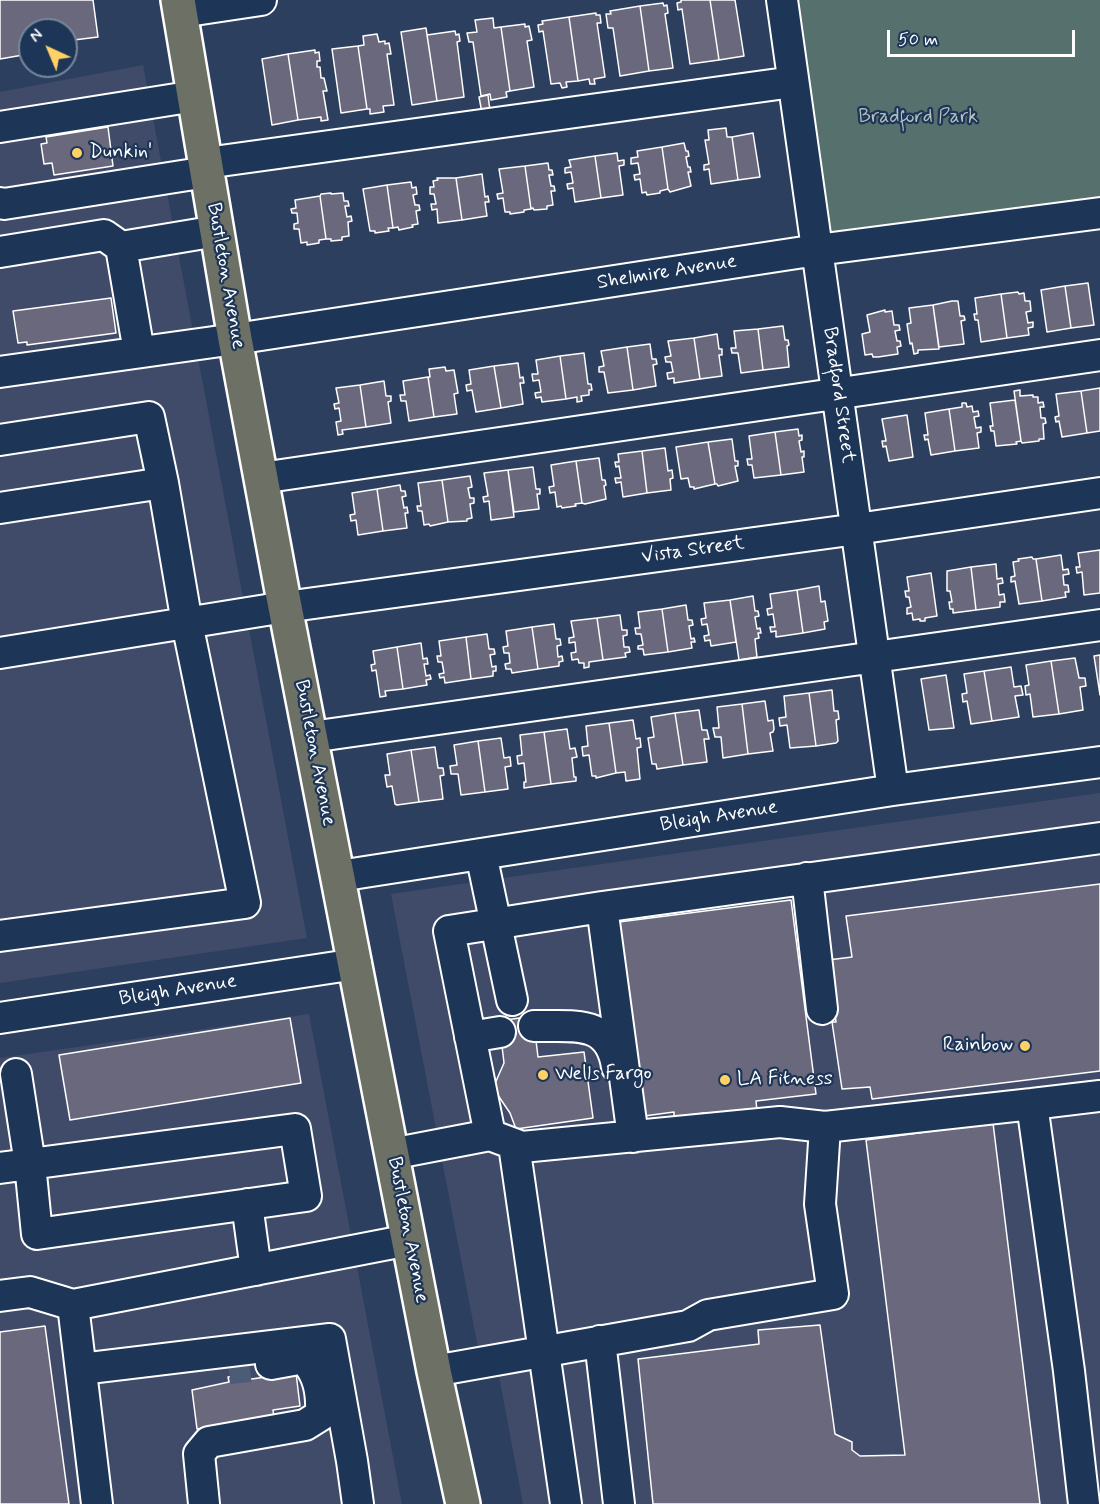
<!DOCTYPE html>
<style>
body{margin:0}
#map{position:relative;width:1100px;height:1504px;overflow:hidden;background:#2c3f5f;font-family:Mynerve,sans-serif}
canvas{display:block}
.north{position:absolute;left:18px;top:18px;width:60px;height:60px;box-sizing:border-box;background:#1d3557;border:2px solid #77869a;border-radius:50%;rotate:316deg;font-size:16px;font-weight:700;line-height:24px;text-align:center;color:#fff}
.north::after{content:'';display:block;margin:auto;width:21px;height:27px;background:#ffd166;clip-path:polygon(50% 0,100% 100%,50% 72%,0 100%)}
.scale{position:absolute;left:887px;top:30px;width:188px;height:27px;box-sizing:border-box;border:3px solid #fff;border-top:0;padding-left:8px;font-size:18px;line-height:21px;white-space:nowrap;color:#fff;-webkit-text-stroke:4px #1d3557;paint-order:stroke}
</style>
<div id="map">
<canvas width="1100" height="1504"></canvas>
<div class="north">N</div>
<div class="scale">50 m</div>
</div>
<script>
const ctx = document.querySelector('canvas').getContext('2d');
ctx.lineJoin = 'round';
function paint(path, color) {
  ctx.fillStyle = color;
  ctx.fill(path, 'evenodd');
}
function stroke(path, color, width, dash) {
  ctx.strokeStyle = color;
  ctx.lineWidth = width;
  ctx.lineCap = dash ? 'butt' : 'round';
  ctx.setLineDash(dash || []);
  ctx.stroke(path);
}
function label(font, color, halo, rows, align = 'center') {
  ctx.font = font + ' Mynerve,sans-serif';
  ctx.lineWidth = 4.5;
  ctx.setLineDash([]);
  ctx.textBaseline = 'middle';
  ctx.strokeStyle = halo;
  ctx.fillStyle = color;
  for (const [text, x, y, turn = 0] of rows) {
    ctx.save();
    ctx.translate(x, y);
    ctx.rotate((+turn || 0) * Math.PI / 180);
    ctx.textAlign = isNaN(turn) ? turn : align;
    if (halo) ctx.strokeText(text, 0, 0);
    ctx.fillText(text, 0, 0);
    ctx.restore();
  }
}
paint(new Path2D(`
 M143 65 307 938 0 983V92Z
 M1100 793V1504H523L493 1344 478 1348 391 894Z
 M309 1014 402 1504H0V1058Z`), '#3f4b68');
paint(new Path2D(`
 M782 0H1100V213L817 250Z`), '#56706d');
const building = new Path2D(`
 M0 0H93L98 37 66 41V30H30V47L22 48 23 55 0 59Z
 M681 0H710L719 60 690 64 682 9 678 10 677 3 681 2Z
 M710 0H735L744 56 719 60Z
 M663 3 664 6 667 5 668 13 665 14 673 68 649 71 640 6Z
 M640 6 649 71 620 76 613 28H608L606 14H611L610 11Z
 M596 13V15H600L601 23H597L605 77 594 79 595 84H590L589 79 578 81 569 17Z
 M569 17 578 81 566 82 567 87 562 88 560 83 551 84 543 31 539 32 538 25 543 24 542 21Z
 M493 18 494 28 501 27 510 91 506 92 507 97 491 100 490 94 481 96 473 42H469L467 33 477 32 475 20Z
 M525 24V27L529 26 532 40 527 41 534 87 510 91 501 27Z
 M426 28 437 101 412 105 401 32Z
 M455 31 456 35 459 34 460 41 457 42 464 97 437 101 427 35Z
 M377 34 379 42 385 41V44L389 43 391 54H387L394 105 383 106 384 112 370 114V109H367L358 46 364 45 363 36Z
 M358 46 367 109 341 113 332 49Z
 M315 50V53L319 52 320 61H317V67H320L321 78H324L327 91H323L328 120 321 121V117L298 120 288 54Z
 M288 54 298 120 272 125 262 59Z
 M488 95 490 111 482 113 479 97Z
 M108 127 113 166 54 175 52 163 44 164 41 144 47 143 46 137Z
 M726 128 727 137H732L738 180 711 184 709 169 704 170V165L709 164 705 140H709L708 130Z
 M753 133 760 177 738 180 732 137Z
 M684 143 686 151H688L689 156 686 157 688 167H690L691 172H688L691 186 670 192 668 189 662 147Z
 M662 147 668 189 660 191V193L647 195 646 192 642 193 640 179 635 180 634 175 640 174 638 163 631 164V158L638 157 637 151Z
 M617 153 618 161 624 160V165L619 166 623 195 601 198 595 156Z
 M595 156 601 198 575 202 573 188 568 189 567 184 573 183 571 172 565 173V168L571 167 569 160Z
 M548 163 549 170H552L553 175H549L551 186H554L555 191H551L553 205 547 206V209L534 210 533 208 531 209 525 166Z
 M525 166 531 209 524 210V212L510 214V212H505L503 198 498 199 497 194 503 193 499 169Z
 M482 174 485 197 488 196 489 202H485L487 216 462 220 456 178Z
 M437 178H456L462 220 438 223 437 209 432 210 431 204H436L434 194H430V187H434L433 181 438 180Z
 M411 182 412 188 416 187 417 194 413 195 415 205H419L420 210 416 211 418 224 412 225 413 227 399 230 398 227 393 228 387 185Z
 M387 185 393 228H388L389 231 375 233V231H370L363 189Z
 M331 193V194L343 193 344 201H348L349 206H345L347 217 351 216 352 221 348 222 349 236 342 237V240L331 241V239H326L320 196 321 194Z
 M320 196 326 239 319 240V243L307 245V242L301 243 299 229H294V224L298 223 297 213H292L291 209 296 208 295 200Z
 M1088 283 1094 325 1071 328 1065 286Z
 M1065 286 1071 328 1047 332 1041 290Z
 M1018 292 1019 294 1024 293 1025 301H1030L1031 311 1026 312 1028 323 1033 322V327L1028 328 1029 335 1007 338 1001 294Z
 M1001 294 1007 338 981 342 978 320H975L974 314H977L975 298Z
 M111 298 116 333 27 345V342L18 343 13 311Z
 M952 301H958L960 316H964L965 320 961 321 964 344 939 347 933 305Z
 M933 305 939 349 918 350V353L914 354 912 343 910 344 907 324 911 323 909 308Z
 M885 310V312L892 311 894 325H899L900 330 895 331 897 341H900L901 346 897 347 898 354 878 357H873L872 354 865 355 862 334 870 332 867 315Z
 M783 326 785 340H788L789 345 787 346 789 367 763 370 758 329Z
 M758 329 763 370 741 373 738 353H732L731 348H736L734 331Z
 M717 334 719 349H722V355H719L722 376 700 379 694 338Z
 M694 338 700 379 674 383V378L668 379 667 373 673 372 671 362H666L665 357 671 356 668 341Z
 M650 344 652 359H656L657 364 653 365 656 386 633 390 627 347Z
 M627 347 633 390 608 393 604 372H599V367L604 366 601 351Z
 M584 353 588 384H591L592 390H589V395L581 396 582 401 577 402V397L566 399 560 356Z
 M560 356 566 399 542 402 541 397 536 398 535 393 541 392 539 380 533 381 532 374H538L536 360Z
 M518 363 520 378 523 377 524 383H520L523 404 501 408 494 366Z
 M494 366 501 408 476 412 472 390 467 391 466 385 471 384 469 370Z
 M445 367 446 371 454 370 458 393 454 394 457 414 434 417 428 377H430L429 369Z
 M428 377 434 417 409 421 406 401H401L400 395H405L403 381Z
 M384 381 386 396H391V401L388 402 391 423 366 427 360 385Z
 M360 385 366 427 342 430 343 434 338 435 336 422 341 421 339 408 335 409 334 404 339 403 336 388Z
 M1100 388V431L1087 433 1081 391Z
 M1020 390V396L1033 395V397H1038V403L1043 402 1044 407H1040L1041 418H1045L1046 423 1043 424 1044 439H1039V441L1022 443 1021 441 1014 391Z
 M1081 391 1087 433 1062 437 1059 421 1056 422 1055 417 1059 416 1056 394Z
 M1015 400 1021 441 1016 442 1017 444 996 446 994 431H991L990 426H993L990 403Z
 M962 403H966L967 407 972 406 973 412 978 411 979 416 974 417 976 428 981 427V432L977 433 979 448 955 451 949 409 962 407Z
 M949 409 955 451 931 455 928 439 925 440 924 435H928L925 413Z
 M907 415 913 457 889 461 886 446 883 447 882 441H886L882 419Z
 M798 429 799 436 802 435V440L799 441 801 452 804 451V457H802L804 472 781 475 775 432Z
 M775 432 781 475 754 478 752 465H748L747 459H752L749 436Z
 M732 439 735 461H738V466H735L738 481 718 486 717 484H715L708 442Z
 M708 442 715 484 694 489V487H690L688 478 681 479 676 447Z
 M665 448 668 471 672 470 673 478 670 479 671 490 647 493 642 451Z
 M642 451 647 493 623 497 621 482 616 483 615 478H621L619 466 616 467 615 462H619L618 454Z
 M599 458 602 480H605L606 485 604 486 606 499 585 504 582 503 576 461Z
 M576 461 582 503 575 504 576 506 562 508 561 506 557 507 555 492 550 493 549 487 554 486 551 465Z
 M533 467 536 489H540V494H537L539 509 514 512 508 470Z
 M508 470 514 517 491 520 489 501 484 502 483 497 488 496 484 473Z
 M470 476 472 487 468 488 470 498H474V503L470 504 472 518 467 519V521L448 522 442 480Z
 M442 480 448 522 430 526 429 524 424 525 422 511H418L417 506H421L418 483Z
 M400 485 401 491H405L406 496 402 497 404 508 407 507 408 513H405L407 528 383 531 377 489Z
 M377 489 383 531 358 535 356 520 351 521 350 515 355 514 352 493Z
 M1100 550V593L1084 595 1082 572 1077 573 1076 567H1080L1078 553Z
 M1061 555 1063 570 1068 569 1069 574 1063 575 1064 585H1068L1069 592H1065L1066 597 1042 601 1036 559Z
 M1032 557 1033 559H1036L1042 601 1019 604 1015 581 1011 582V577L1015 576 1013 562 1019 561 1018 559Z
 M996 564 997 579 1002 578 1003 583 998 584 999 595 1004 594 1005 602H1000V607L976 610 971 567Z
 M971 567 976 610 953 613V609H950L949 602H952L950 591H947V571Z
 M931 573 937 616 925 618V621H920V619L913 620 912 613 907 614V608L911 607 909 597H906L905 591H909L907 577Z
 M819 586 821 602 825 601 828 621 824 622 825 629 803 633 797 590Z
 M797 590 803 633 776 637V631L771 632 770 627H775L773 614 768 615 767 609 772 608 770 594Z
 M753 596 755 611H758L759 616 755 617 757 629 760 628 761 633H758L759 638 755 639 757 657 739 660 730 600Z
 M730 600 736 642 711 646 710 640 705 641 704 636 709 635 707 624 702 625 701 619 706 618 704 603Z
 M686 605 688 620H692L693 625 689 626 691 639 694 638 695 642H691L692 648 668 652 662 609Z
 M662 609 668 652 644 655 643 649H638V646L643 645 641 634H636L635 628H640L638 612Z
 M620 615 622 630H627V635L623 636 624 647H629L630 652 625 653 626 657 603 660 597 618Z
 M597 618 603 660 589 662V667L584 668V663H579L578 659 572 660 571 653 576 652 575 642 569 643V638L574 637 571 621Z
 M554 624 556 639H560L561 645 557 646 558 657 562 656 563 661 559 662V666L538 669 532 627Z
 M532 627 538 669 512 673 511 669H506L505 664 510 663 509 653H504L503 647 508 646 506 631Z
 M487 634 489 649H494L495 654 490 655 492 667 496 666V671H493V676L471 679 466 637Z
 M466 637 471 679 445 683 444 677 440 678 439 674 444 673 442 662H438L437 656H441L439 641Z
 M421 643 423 659 427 658 428 664H424L426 676 430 675 431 679 426 680 427 685 403 689 397 647Z
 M397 647 403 689 385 691 386 696 380 697 376 670 372 671 371 665 375 664 373 651Z
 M1100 655V695L1094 656Z
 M1075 658 1079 678H1085L1086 686 1080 687 1083 710 1059 714 1051 661Z
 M1051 661 1059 714 1033 717 1030 694 1026 695 1025 686 1029 685 1026 665Z
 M1011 667 1014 687 1021 686 1023 695 1015 696 1019 717 992 721 984 671Z
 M984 671 992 721 971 724 967 701 963 702 962 694 967 693 964 674Z
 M946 675 954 728 929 730 921 679Z
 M832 690 834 711H838L839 719 836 720 838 741 836 743 816 746 809 693Z
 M809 693 816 746 790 748 787 725 780 726 779 718 786 717 784 696Z
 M765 701 768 721 773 720 774 729 773 732 770 733 773 751 748 754 742 704Z
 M742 704 748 754 723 758 721 737H715L713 728H719L717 707Z
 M699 710 702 730H707L709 739H704L707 762 683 765 675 713Z
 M675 713 683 765 657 769 656 764H652L648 738 654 737 651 717Z
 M633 720 636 739 640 738 641 747 637 748 640 779 626 781 625 772 616 773 609 723Z
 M609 723 616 773 596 778V776H592L589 755 583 756 582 747 588 746 586 726Z
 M567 729 570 749 575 748 577 757 572 758 574 777H576V781L551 784 544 732Z
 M544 732 551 784 524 788V782H526L524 763 518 764 517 756 522 755 520 735Z
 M501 738 504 758 510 757 511 766 505 767 508 789 485 792 478 741Z
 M478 741 485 792 461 795 458 774H451L450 766 457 765 454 745Z
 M435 747 438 768H443L444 775 440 776 443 799 419 802 411 750Z
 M411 750 419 802 397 805 395 804 392 786 387 787 385 775H390L387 754Z
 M1100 884V1071L872 1099 870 1087 842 1089 832 1022H836L828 960 852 957 846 916Z
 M791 900 816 1094 756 1101 757 1111 704 1117V1113L674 1117V1112L644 1116 619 922Z
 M533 1016 538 1057 584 1052 593 1118 516 1129 510 1113 493 1088 504 1063 499 1021Z
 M290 1018 301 1083 70 1120 59 1055Z
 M993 1123 1040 1504H653L638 1359 759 1344 758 1330 820 1325 835 1434 852 1442V1450L860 1456 905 1455 866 1140Z
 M45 1326 69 1504H0V1332Z
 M296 1373 300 1406 273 1410 274 1418 197 1429 192 1390 229 1382 228 1377 243 1375 244 1380Z`);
paint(building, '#6a687d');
stroke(building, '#fff', 1.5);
stroke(new Path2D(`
 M229 1369 250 1367`), '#4c5c77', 30, [30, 15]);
const minor = new Path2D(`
 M782 0 893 790
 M181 12 261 0
 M0 127 195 96
 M206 163 793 82
 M0 203 4 204 207 172
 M0 252 104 235 121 247
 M139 352 121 247 217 231
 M0 372 235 339 817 250 1100 213
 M0 440 149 417 163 483 0 508
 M261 478 1100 355
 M0 653 285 607 857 529 1100 493
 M311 737 1100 625
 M481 854 512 1000
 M339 876 893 790 1100 762
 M807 878 822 1009
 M0 936 245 903 187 623 163 483
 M0 1018 356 964
 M534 1026C572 1027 610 1018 617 1067
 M470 1037 500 1032
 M825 1127 1032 1104
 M490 1135 449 931 602 907
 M633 1137 602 907 1100 838
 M514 1145 566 1504
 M391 1154 490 1135 522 1147 780 1122 825 1127 820 1204 833 1294 708 1315 688 1326 434 1371
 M0 1168 30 1164 295 1129 306 1196 37 1234 30 1164 16 1074
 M247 1204 256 1270
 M0 1296 30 1292 73 1305 409 1240
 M73 1305 97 1504
 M600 1341 619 1504
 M81 1369 330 1339 352 1461 358 1504
 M204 1504 199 1454 209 1442 305 1425 321 1415C322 1392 319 1375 304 1358L271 1364
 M1084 1504 1069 1371 1032 1104 1100 1096`);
const major = new Path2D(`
 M178 0 235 339 285 607 434 1371 463 1504`);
stroke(minor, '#fff', 34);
stroke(major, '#fff', 38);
stroke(minor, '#1d3557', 30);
stroke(major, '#6c7065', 33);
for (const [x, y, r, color] of [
 [77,153,6,"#ffd166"],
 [1025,1046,6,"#ffd166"],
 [543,1075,6,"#ffd166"],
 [725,1080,6,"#ffd166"]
]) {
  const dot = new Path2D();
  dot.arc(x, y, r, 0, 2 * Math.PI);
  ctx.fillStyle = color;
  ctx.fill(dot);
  stroke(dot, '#1d3557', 2);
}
label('20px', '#b3bfbd', '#1d3557', [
 ["Bradford Park",918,118]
]);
label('20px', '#fff', '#1d3557', [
 ["Dunkin'",89,153],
 ["Rainbow",1013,1046,"right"],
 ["Wells Fargo",555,1075],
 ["LA Fitness",737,1080]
], 'left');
label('20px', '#fff', '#1d3557', [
 ["Shelmire Avenue",667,273,-9],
 ["Bustleton Avenue",225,276,80],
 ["Bradford Street",838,395,82],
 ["Vista Street",693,551,-8],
 ["Bustleton Avenue",314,753,79],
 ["Bleigh Avenue",719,817,-9],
 ["Bleigh Avenue",178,991,-9],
 ["Bustleton Avenue",407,1230,79]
]);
</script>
